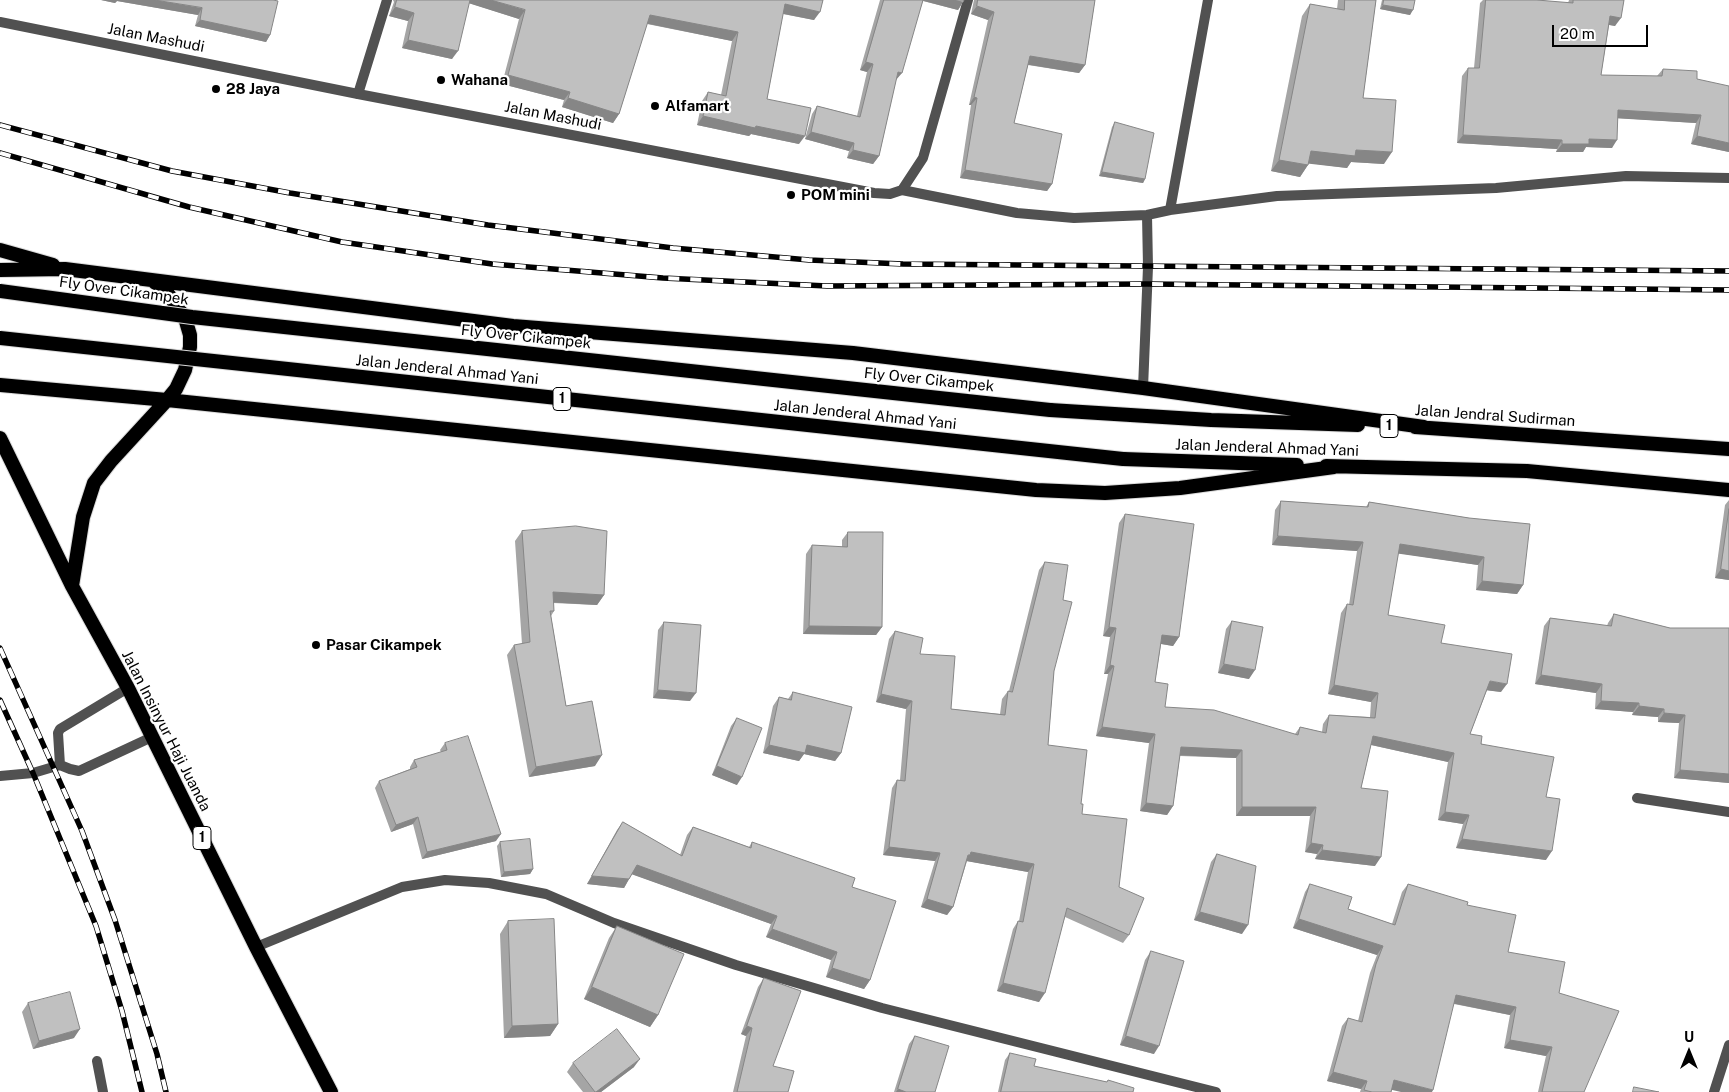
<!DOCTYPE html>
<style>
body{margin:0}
#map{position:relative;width:1729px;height:1092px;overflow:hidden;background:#fff;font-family:"Public Sans",sans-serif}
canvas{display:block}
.north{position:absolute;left:1664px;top:1027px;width:50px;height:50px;-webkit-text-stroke:4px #fff;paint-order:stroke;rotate:0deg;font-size:14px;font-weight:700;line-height:20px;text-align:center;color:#000}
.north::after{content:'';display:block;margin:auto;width:18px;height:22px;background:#000;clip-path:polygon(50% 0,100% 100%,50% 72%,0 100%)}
.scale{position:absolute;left:1552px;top:25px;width:96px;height:22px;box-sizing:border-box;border:2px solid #000;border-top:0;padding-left:6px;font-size:15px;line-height:18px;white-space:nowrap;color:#000;-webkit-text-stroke:4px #fff;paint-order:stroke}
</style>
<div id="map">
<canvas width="1729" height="1092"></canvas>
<div class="north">U</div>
<div class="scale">20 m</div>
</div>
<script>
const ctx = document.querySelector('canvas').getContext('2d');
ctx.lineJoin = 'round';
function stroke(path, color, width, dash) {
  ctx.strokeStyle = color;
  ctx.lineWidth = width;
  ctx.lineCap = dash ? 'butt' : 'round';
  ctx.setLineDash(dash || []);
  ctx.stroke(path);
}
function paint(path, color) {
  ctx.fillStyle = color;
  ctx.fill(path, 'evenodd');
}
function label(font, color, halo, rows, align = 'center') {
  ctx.font = font + ' "Public Sans",sans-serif';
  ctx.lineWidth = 4.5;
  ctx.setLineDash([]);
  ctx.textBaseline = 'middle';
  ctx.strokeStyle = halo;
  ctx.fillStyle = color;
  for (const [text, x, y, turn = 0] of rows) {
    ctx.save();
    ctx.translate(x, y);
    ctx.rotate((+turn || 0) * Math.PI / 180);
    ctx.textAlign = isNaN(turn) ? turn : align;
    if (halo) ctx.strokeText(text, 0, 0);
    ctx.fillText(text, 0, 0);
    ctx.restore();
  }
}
const trunk = new Path2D(`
 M0 250 53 265
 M0 270 65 269 513 326 853 353 1143 388 1424 427
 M0 385 167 400 1036 490 1105 493 1180 488 1334 467
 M1050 410 1211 420 1358 425
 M1415 427 1729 449
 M0 438 72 586 128 688 256 947 331 1092
 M1123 459 1297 465
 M1326 466 1527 471 1729 490
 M72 586 83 517 94 483 111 461 167 400 176 389 185 370 190 347V335L185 318 166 291 153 281`);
stroke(trunk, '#dbdbdb', 16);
stroke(new Path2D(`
 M358 94 387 0
 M902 190 1017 213 1074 218 1147 215 1170 210 1277 196 1496 188 1626 176 1729 178
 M1170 210 1208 0
 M1143 388 1148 267 1147 215
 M60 765 58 733 60 729 128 688
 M0 776 33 773 60 765 70 769 79 771 152 737
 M1637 798 1729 812
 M256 947 402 887 445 880 489 883 546 894 614 923 736 965 882 1008 1216 1092
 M97 1061 103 1092
 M1714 1092 1729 1045`), '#515151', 10);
stroke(new Path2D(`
 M0 22 358 94 874 193 890 194 902 190 923 158 968 0`), '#515151', 10);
stroke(trunk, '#000', 14);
const rail = new Path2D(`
 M0 125 172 171 290 193 488 225 673 248 809 260 903 264 1729 271
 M0 153 189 207 342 242 492 264 663 278 827 286 1147 284 1729 290
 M0 648 82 831 115 920 157 1054 166 1092
 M0 700 33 773 96 926 122 1011 142 1092`);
stroke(rail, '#000', 5.5);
stroke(rail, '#fff', 4, [11]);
const trunkBridge = new Path2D(`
 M0 291 192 317 1050 410
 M0 338 1123 459`);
stroke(trunkBridge, '#dbdbdb', 16, []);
stroke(trunkBridge, '#000', 14);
paint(new Path2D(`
 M101 0H273L270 35 266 42 195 26 198 15 117 1 115 3Z
 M393 0H823L814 20 783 14 767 99 799 144 751 134 749 136 697 125 702 101 708 92 721 95 732 41 647 24 619 114 613 123 562 107 564 100 502 84 519 19 469 3 452 59 402 48 408 21 389 16 394 2Z
 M880 0H964L958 10 923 1 896 80 879 156 873 164 847 158 849 151 805 139 812 114 817 106 857 116 867 72 860 70Z
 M974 0H1095L1085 65 1079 73 1028 65 1014 123 1052 184 1047 191 960 178 971 105H969L988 20 971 14Z
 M1338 0H1376L1363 98 1384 164 1351 162 1347 168 1309 163 1300 177 1271 171 1302 16 1310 4 1337 9Z
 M1382 0H1415L1410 15 1380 9Z
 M1483 0H1537L1568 3 1569 0H1624L1615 26 1609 25 1601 75 1657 76 1663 69 1697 79 1729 152 1691 144 1696 123 1618 118 1612 148 1586 147 1583 152H1556L1557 149 1457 143 1462 76 1468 68H1474L1480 3Z
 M1115 122 1145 179 1143 183 1099 176 1112 127Z
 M1729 500V580L1715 578 1725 505Z
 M1281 501 1366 507 1369 502 1469 518 1523 585 1517 594 1476 590 1478 565 1398 553 1388 615 1441 643 1501 692 1487 690 1470 734 1546 797V860L1456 848 1463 824 1438 820 1448 762 1371 745 1361 788 1375 866 1315 859 1317 854 1305 852 1310 816H1236V758L1180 756 1173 806 1167 815 1140 811 1149 743 1096 736 1108 674H1104L1110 637 1103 636 1119 523 1125 514 1179 637 1173 646 1161 644 1155 682 1165 707 1295 734 1300 727 1322 732 1323 724 1329 715 1370 717 1371 702 1328 694 1341 613 1347 604 1349 605 1357 551 1272 545 1275 510Z
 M522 531 604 595 597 605 553 603 554 611 551 616 566 706 595 766 529 777 507 655 514 645 522 644 515 541Z
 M848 532 882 627 876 635 803 634 806 554 812 545 842 547V540Z
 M1045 562 1054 671 1048 745 1081 804 1082 814 1119 887 1129 935 1123 943 1065 917 1039 1002 997 991 1013 929 1018 921H1019L1028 872 967 861 953 907 947 915 921 907 935 861 883 855 892 788 897 780H900L906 709 876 702 889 639 895 631 920 654 951 709 1000 714 1002 699 1008 691H1009L1039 570Z
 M1614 614 1670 628 1729 783 1674 778 1679 723 1658 722V717L1632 715 1633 712 1595 709 1596 693 1535 684 1544 626 1550 618 1607 626 1608 623Z
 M1232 621 1249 679 1218 673 1226 629Z
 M664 622 690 701 653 698 658 630Z
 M793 692 841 753 835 761 804 754 799 761 763 753 773 706 779 697 788 699Z
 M737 718V785L712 775 731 726Z
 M445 743 496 841 422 859 413 824 391 832 375 788 379 781 410 769V767L414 760 441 752 440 750Z
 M623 822 680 855 687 835 693 827 749 847 752 842 852 887 870 980 864 989 826 977 831 960 766 937 771 924 632 874 624 888 587 884 617 830Z
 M500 842 533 869 530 874 501 877 497 846Z
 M1217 854 1242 934 1194 920 1211 862Z
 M1310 884 1348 909 1392 924 1402 892 1408 884 1467 905 1508 952 1559 993 1584 1092H1538L1546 1056 1504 1048 1510 1015 1454 1004 1392 1090 1391 1092H1360L1361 1089 1327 1081 1342 1026 1348 1018 1358 1021 1370 973 1377 955 1293 928 1305 892Z
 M508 921 558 1024 550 1036 504 1038 500 934Z
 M617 926 658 1015 650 1027 584 999 609 938Z
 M1151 951 1154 1054 1120 1045 1145 960Z
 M764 978 773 1066 788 1092H733L746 1036 741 1034 758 987Z
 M28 1003 74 1038 33 1049 22 1012Z
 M915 1036 935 1092H894L909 1044Z
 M1010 1053 1034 1066 1107 1082 1108 1080 1133 1092H998L1005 1060Z
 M573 1063 634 1067 601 1092H583L567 1072Z`), '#a5a5a5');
paint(new Path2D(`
 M101 0H155L202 8 198 15 117 1 115 3Z
 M467 0H491L525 10 519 19 465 2Z
 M920 0H954L963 2 958 10Z
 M785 4 820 12 814 20 779 13Z
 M1383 5 1413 10 1410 15 1380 9Z
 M977 6 994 12 988 20 971 14Z
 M395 7 414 13 408 21 389 16Z
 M650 15 738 32 732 41 644 23Z
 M1610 16 1621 18 1615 26 1605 24Z
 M200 20 270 35 266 42 195 26Z
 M408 40 458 51 452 59 402 48Z
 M1030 56 1085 65 1079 73 1024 64Z
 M866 62 873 64 867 72 860 70Z
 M898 72 902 73 896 80Z
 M508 75 570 92 564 100 502 84Z
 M974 97 977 98 971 105H969Z
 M568 98 619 114 613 123 562 107Z
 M1618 110 1701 115 1696 123 1612 118Z
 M703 116 756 126 805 136 799 144 751 134 749 136 697 125Z
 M811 132 854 143 849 151 805 139Z
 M1463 135 1562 140 1557 149 1457 143Z
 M1697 136 1729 143V152L1691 144Z
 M1589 139 1617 140 1612 148 1586 147 1583 152H1556L1562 144Z
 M853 150 879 156 873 164 847 158Z
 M1356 150 1392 152 1384 164 1351 162 1347 168 1303 163 1311 151Z
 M1279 160 1308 165 1300 177 1271 171Z
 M965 170 1052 184 1047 191 960 178Z
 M1102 172 1145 179 1143 183 1099 176Z
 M1278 536 1363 542 1357 551 1272 545Z
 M1400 544 1484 557 1478 565 1394 553Z
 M1721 569 1729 571V580L1715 578Z
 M1482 581 1523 585 1517 594 1476 590Z
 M553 592 604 595 597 605 545 602Z
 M809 626 882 627 876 635 803 634Z
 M1109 627 1116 628 1110 637 1103 636Z
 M1162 635 1179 637 1173 646 1156 643Z
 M1224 664 1255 670 1249 679 1218 673Z
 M1110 665 1114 666 1108 674H1104Z
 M1541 675 1602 684 1596 693 1535 684Z
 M1490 681 1507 684 1501 692 1484 690Z
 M1334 685 1378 693 1371 702 1328 694Z
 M658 690 696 693 690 701 653 698Z
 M881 694 912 701 906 709 876 702Z
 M1601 701 1639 703 1633 712 1595 709Z
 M1639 706 1664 709 1658 717 1632 715Z
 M1664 713 1685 715 1679 723 1658 722Z
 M1102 727 1155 734 1149 743 1096 736Z
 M1373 736 1454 753 1448 762 1367 744Z
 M769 745H807L841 753 835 761 804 754 799 761 763 753Z
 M1181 747 1242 750 1236 758 1175 755Z
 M602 755 595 766 529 777 536 767Z
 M717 766 742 777 737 785 712 775Z
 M1680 770 1729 774V783L1674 778Z
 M1146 803 1173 806 1167 815 1140 811Z
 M1242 807H1316L1310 816H1236Z
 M1445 812 1469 815 1463 824 1438 820Z
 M418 817 413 824 391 832 396 825Z
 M501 834 496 841 422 859 427 852Z
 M1462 839 1552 851 1546 860 1456 848Z
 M1311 843 1323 845 1317 854 1305 852Z
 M889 847 940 853 935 861 883 855Z
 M1322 850 1381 857 1375 866 1315 859Z
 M971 852 1034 864 1028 872 966 861 963 863Z
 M637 865 777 916 771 924 631 874Z
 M533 869 530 874 501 877 504 872Z
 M592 876 629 879 624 888 587 884Z
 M927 899 953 907 947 915 921 907Z
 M1200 912 1248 925 1242 934 1194 920Z
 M1299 919 1383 946 1377 955 1293 928Z
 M772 929 837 952 831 960 766 937Z
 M832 968 870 980 864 989 826 977Z
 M1003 983 1045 993 1039 1002 997 991Z
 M592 987 658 1015 650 1027 584 999Z
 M1456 995 1516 1007 1510 1015 1451 1003Z
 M558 1024 550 1036 504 1038 512 1026Z
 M747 1026 752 1028 746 1036 741 1034Z
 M80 1029 74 1038 33 1049 39 1041Z
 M1126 1036 1159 1046 1154 1054 1120 1045Z
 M1510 1040 1552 1047 1546 1056 1504 1048Z
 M640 1059 634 1067 601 1092H596Z
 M1333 1072 1367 1081 1361 1089 1327 1081Z
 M1394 1080 1433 1090 1432 1092H1401L1388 1089Z
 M898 1089 906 1092H896Z`), '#868686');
const building = new Path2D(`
 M155 0H273L278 1 270 35 200 20 202 8Z
 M397 0H470L458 51 408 40 414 13 395 7Z
 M491 0H823L820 12 785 4 767 99 811 108 805 136 756 126 755 128 703 116 708 92 726 96 738 32 650 15 619 114 568 98 570 92 508 75 525 10Z
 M884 0H923L902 73 898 72 879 156 853 150 854 143 811 132 817 106 860 117 873 64 866 62Z
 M954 0H964L963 2Z
 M978 0H1095L1085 65 1030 56 1014 123 1062 134 1052 184 965 170 977 98 974 97 994 12 977 6Z
 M1345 0H1376L1363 98 1396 100 1392 152 1356 150 1355 156 1311 151 1308 165 1279 160 1310 4 1344 10Z
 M1384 0H1415L1413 10 1383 5Z
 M1486 0H1537L1573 3V0H1624L1621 18 1610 16 1601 75 1662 76 1663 69 1697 71V79L1729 86V143L1697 136 1701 115 1618 110 1617 140 1589 139V144H1562V140L1463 135 1468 68H1479Z
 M1115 122 1154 133 1145 179 1102 172Z
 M1281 501 1368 507 1369 502 1469 518 1530 524 1523 585 1482 581 1484 557 1400 544 1388 615 1445 625 1441 643 1512 654 1507 684 1490 681 1470 734 1482 736 1481 744 1554 757 1546 797 1560 799 1552 851 1462 839 1469 815 1445 812 1454 753 1373 736 1361 788 1388 791 1381 857 1322 850 1323 845 1311 843 1316 807H1242V750L1181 747 1173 806 1146 803 1155 734 1102 727 1114 666 1110 665 1116 628 1109 627 1125 514 1194 524 1179 637 1162 635 1155 682 1168 684 1165 707 1214 710 1298 735 1300 727 1326 733 1329 715 1375 718 1378 693 1334 685 1347 604 1353 605 1363 542 1278 536Z
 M1729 509V571L1721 569Z
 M576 526 607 531 604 595 553 592 554 611H550L566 706 592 701 602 755 536 767 514 645 530 642 522 531Z
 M848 532H883L882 627 809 626 812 545 847 547Z
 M1045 562 1068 565 1063 600 1072 602 1054 671 1048 745 1087 750 1081 804H1083L1082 814 1127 819 1119 887 1144 898 1129 935 1067 908 1045 993 1003 983 1018 921 1023 922 1034 864 971 852 970 855H968L953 907 927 899 940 853 889 847 897 780 905 781 912 701 881 694 895 631 923 638 920 654 955 656 951 709 1005 715 1008 691 1012 692Z
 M1614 614 1670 628H1729V774L1680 770 1685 715 1664 713V709L1639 706V703L1601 701 1602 684 1541 675 1550 618 1611 626Z
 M1232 621 1263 627 1255 670 1224 664Z
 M664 622 701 625 696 693 658 690Z
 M793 692 852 707 841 753 807 745 805 753 769 745 779 697 791 700Z
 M737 718 762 728 742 777 717 766Z
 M468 736 501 834 427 852 418 817 396 825 379 781 417 767 414 760 447 750 445 743Z
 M623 822 682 856 693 827 751 848 752 842 855 878 852 887 896 901 870 980 832 968 837 952 772 929 777 916 637 865 629 879 592 876Z
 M530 839 533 869 504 872 500 842Z
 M1217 854 1256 866 1248 925 1200 912Z
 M1310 884 1352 897 1348 909 1395 925 1408 884 1468 902 1467 905 1516 915 1508 952 1565 962 1559 993 1619 1011 1584 1092H1542L1552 1047 1510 1040 1516 1007 1456 995 1433 1090 1394 1080 1391 1092H1372L1364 1090 1367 1081 1333 1072 1348 1018 1362 1022 1376 964 1383 946 1299 919Z
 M554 919 558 1024 512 1026 508 921Z
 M617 926 684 954 658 1015 592 987Z
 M1151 951 1184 961 1159 1046 1126 1036Z
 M764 978 801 991 773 1066 794 1071 788 1092H737L752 1028 747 1026Z
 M70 992 80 1029 39 1041 28 1003Z
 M617 1029 640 1059 596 1092H595L573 1063Z
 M915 1036 949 1046 935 1092H906L898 1089Z
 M1010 1053 1036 1059 1034 1066 1107 1082 1108 1080 1134 1088 1133 1092H1001Z
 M1634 1087 1659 1092H1633Z`);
paint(building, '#c0c0c0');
stroke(building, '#868686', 1);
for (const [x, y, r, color] of [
 [441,80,5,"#000"],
 [216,89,5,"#000"],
 [655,106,5,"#000"],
 [791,195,5,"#000"],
 [316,645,5,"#000"]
]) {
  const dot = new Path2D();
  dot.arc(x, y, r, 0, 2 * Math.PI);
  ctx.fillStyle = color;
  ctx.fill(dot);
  stroke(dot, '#fff', 2);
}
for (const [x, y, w] of [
 [562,399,18],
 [1389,426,18],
 [202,838,18]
]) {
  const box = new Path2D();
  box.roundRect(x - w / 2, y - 11.5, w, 23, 4);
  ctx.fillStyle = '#fff';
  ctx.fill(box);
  stroke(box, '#000', 1);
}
label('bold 14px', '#000', null, [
 ["1",562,399],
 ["1",1389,426],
 ["1",202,838]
]);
label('15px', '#000', '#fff', [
 ["Jalan Mashudi",156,38,11],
 ["Jalan Mashudi",553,116,11],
 ["Fly Over Cikampek",124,291,8],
 ["Fly Over Cikampek",526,337,6],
 ["Jalan Jenderal Ahmad Yani",447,370,6],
 ["Fly Over Cikampek",929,380,6],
 ["Jalan Jenderal Ahmad Yani",865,415,6],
 ["Jalan Jendral Sudirman",1495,416,4],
 ["Jalan Jenderal Ahmad Yani",1267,448,2],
 ["Jalan Insinyur Haji Juanda",166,731,63]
]);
label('bold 15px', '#000', '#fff', [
 ["Wahana",451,80],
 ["28 Jaya",226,89],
 ["Alfamart",665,106],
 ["POM mini",801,195],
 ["Pasar Cikampek",326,645]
], 'left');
</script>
